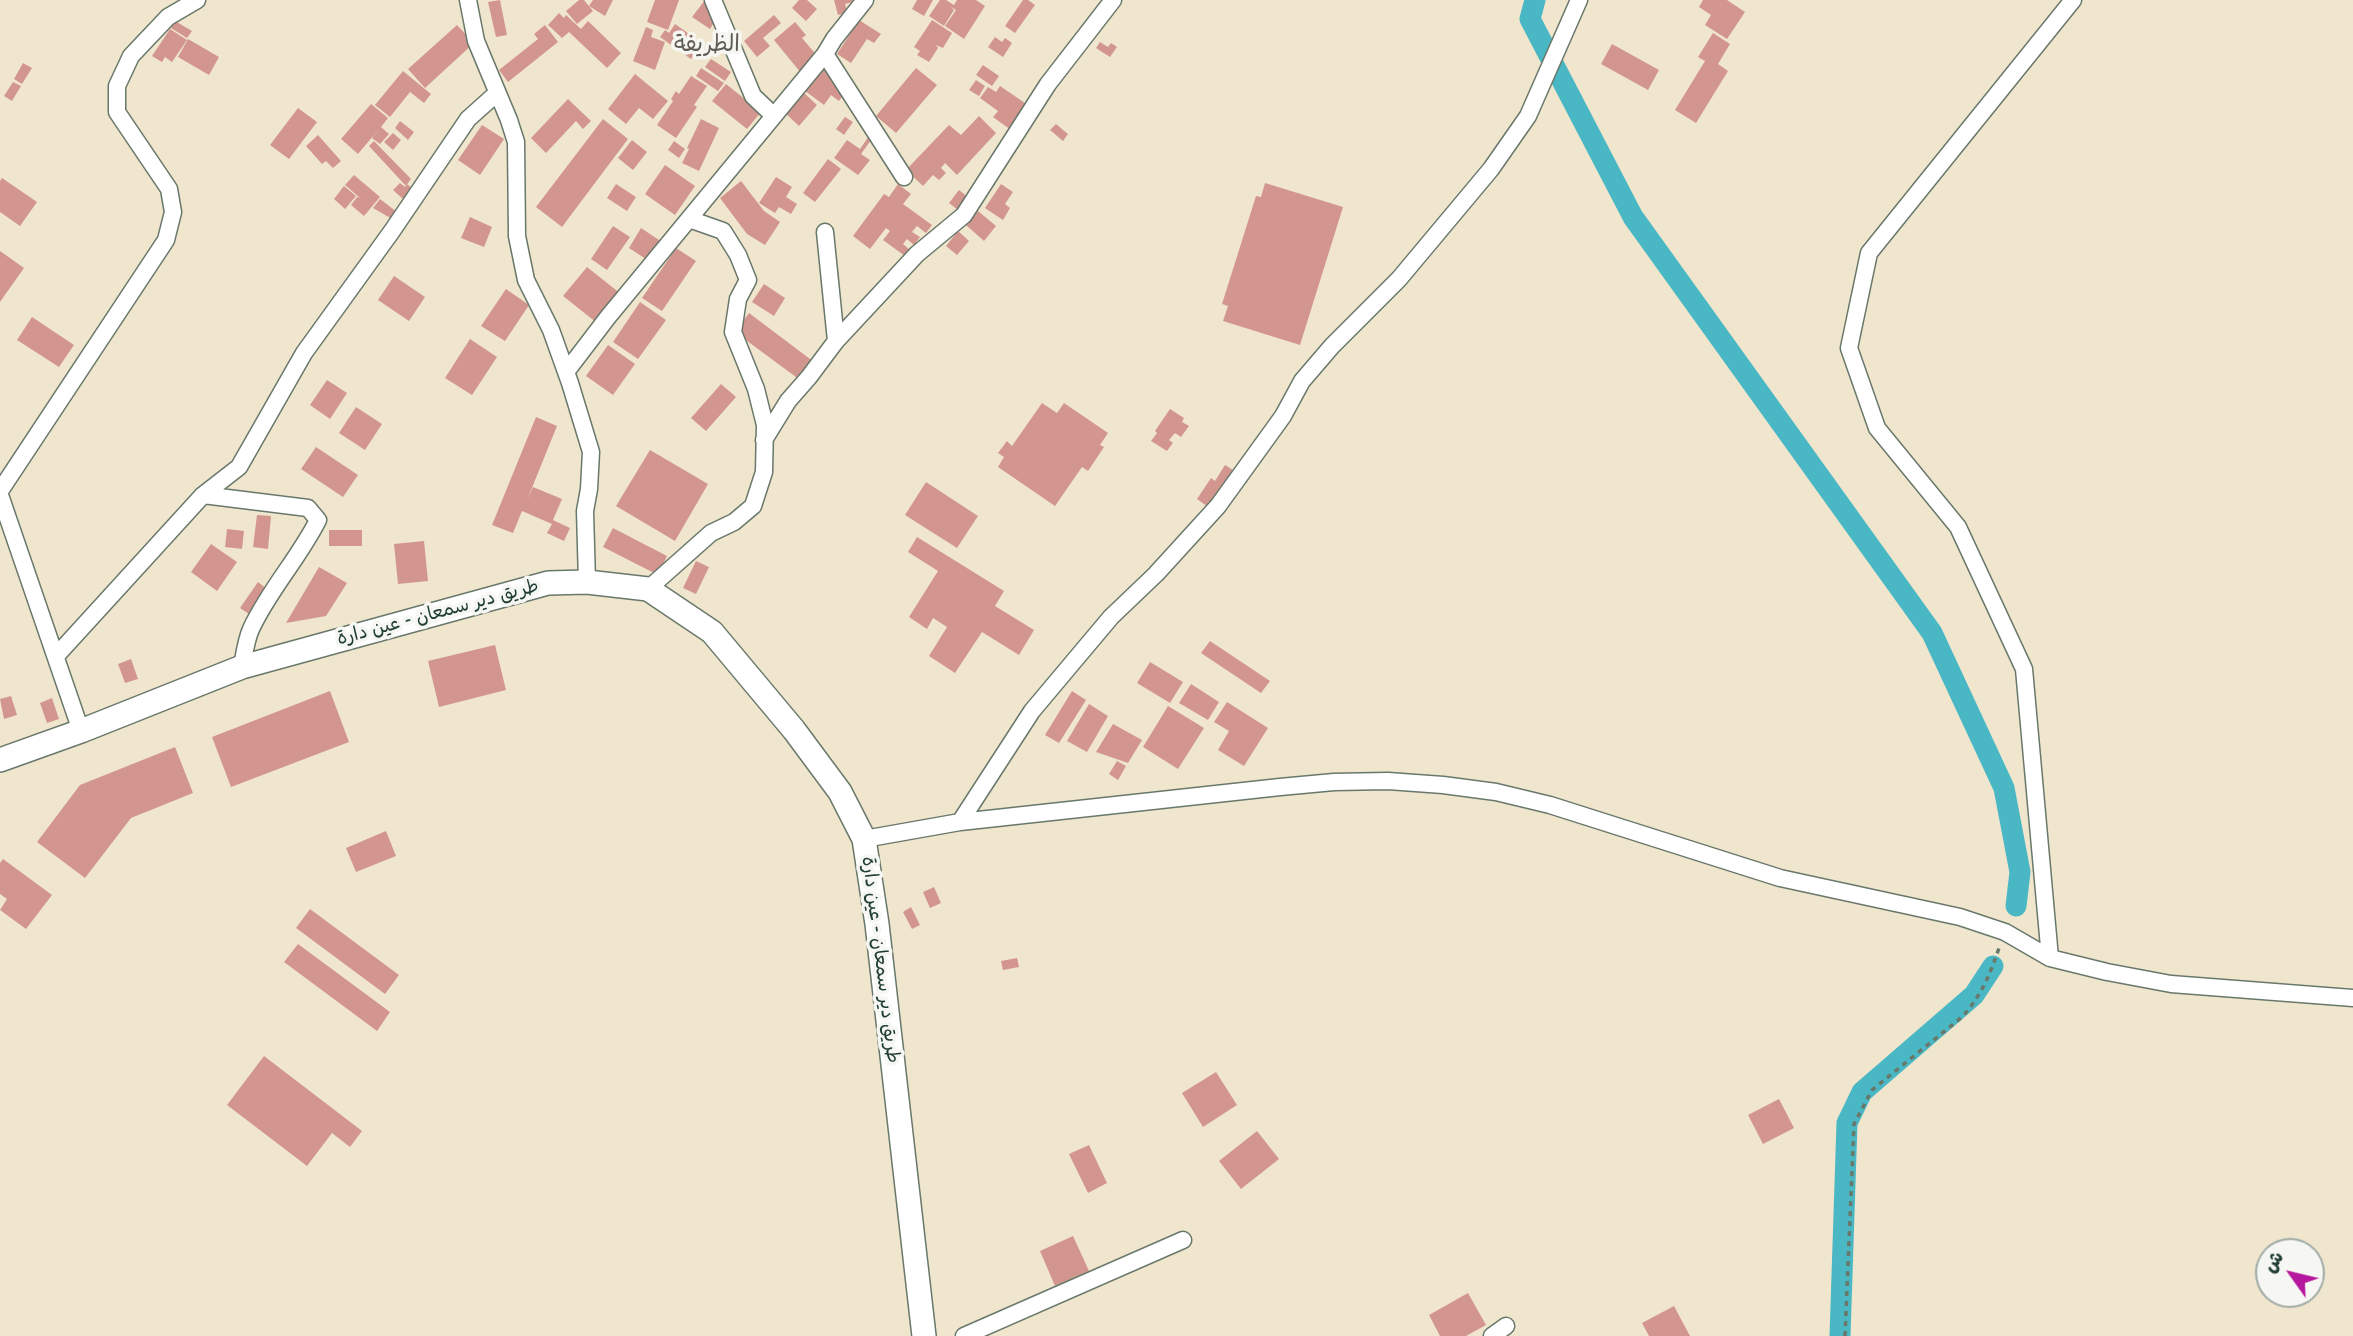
<!DOCTYPE html>
<meta charset="utf-8">
<style>
body{margin:0}
#map{position:relative;width:2353px;height:1336px;overflow:hidden;background:#f0e6ce;font-family:"Balsamiq Sans","Playpen Sans Arabic",sans-serif}
canvas{display:block}
.north{position:absolute;left:2255px;top:1238px;width:70px;height:70px;box-sizing:border-box;background:#f6f6f2;border:2px solid #a0aca6;border-radius:50%;rotate:304deg;font-size:19px;font-weight:700;line-height:28px;text-align:center;color:#1f3d34}
.north::after{content:'';display:block;margin:auto;width:24px;height:32px;background:#b5179e;clip-path:polygon(50% 0,100% 100%,50% 72%,0 100%)}
</style>
<div id="map">
<canvas width="2353" height="1336"></canvas>
<div class="north">ش</div>
</div>
<script>
const ctx = document.querySelector('canvas').getContext('2d');
ctx.lineJoin = 'round';
function stroke(path, color, width, dash) {
  ctx.strokeStyle = color;
  ctx.lineWidth = width;
  ctx.lineCap = dash ? 'butt' : 'round';
  ctx.setLineDash(dash || []);
  ctx.stroke(path);
}
function paint(path, color) {
  ctx.fillStyle = color;
  ctx.fill(path, 'evenodd');
}
function label(font, color, halo, rows, align = 'center') {
  ctx.font = font + ' "Balsamiq Sans","Playpen Sans Arabic",sans-serif';
  ctx.lineWidth = 7;
  ctx.setLineDash([]);
  ctx.textBaseline = 'middle';
  ctx.strokeStyle = halo;
  ctx.fillStyle = color;
  for (const [text, x, y, turn = 0] of rows) {
    ctx.save();
    ctx.translate(x, y);
    ctx.rotate((+turn || 0) * Math.PI / 180);
    ctx.textAlign = isNaN(turn) ? turn : align;
    if (halo) ctx.strokeText(text, 0, 0);
    ctx.fillText(text, 0, 0);
    ctx.restore();
  }
}
stroke(new Path2D(`
 M1535 0 1530 19 1633 217 1932 633 2004 788 2020 872 2016 906
 M1840 1336 1847 1123 1862 1092 1974 995 1993 966`), '#4ab7c5', 21);
paint(new Path2D(`
 M500 0 507 35 496 37 488 2Z
 M579 0H584L593 11 577 24 566 11Z
 M593 0H613L605 16 589 6Z
 M655 0H679L668 30 647 22Z
 M705 0H707L715 21 710 29 692 17Z
 M799 0H807L817 9 806 21 792 8Z
 M834 0H857V1L845 4 848 13 838 15Z
 M917 0H933L924 16 912 9Z
 M940 0H946L954 5 957 0H976L985 6 964 39 945 26 956 10 951 7 954 10 944 26 929 16Z
 M1023 0H1028L1035 5 1015 33 1005 26Z
 M1703 0H1727L1745 12 1727 39 1705 25 1711 15 1699 7Z
 M559 13 564 18 566 15 581 29 588 21 621 53 607 68 569 32 562 38 548 25Z
 M774 15 781 23 763 38 770 46 757 57 744 41Z
 M859 20 881 34 874 43 867 39 851 63 837 54Z
 M932 20 952 33 943 48 936 45 938 48 929 62 917 55 920 51 914 47Z
 M175 21 192 31 187 38 171 28Z
 M795 22 806 35 802 38 819 58 801 73 774 40Z
 M675 24 702 43 691 59 660 37 665 30 669 33Z
 M457 25 474 43 425 88 408 69Z
 M545 25 558 42 508 82 499 70 538 39 534 34Z
 M646 27 653 30 651 37 665 42 655 70 633 61Z
 M170 29 187 40 172 62 165 57 162 62 152 56Z
 M1713 33 1730 44 1718 64 1728 71 1696 123 1675 110 1705 61 1698 57Z
 M995 37 1002 42 1005 38 1012 43 1003 57 988 47Z
 M188 39 219 57 209 75 178 57Z
 M1100 42 1108 47 1111 43 1117 47 1110 57 1096 48Z
 M1612 44 1659 70 1648 90 1601 64Z
 M711 59 731 72 725 81 705 67Z
 M23 63 32 68 22 84 14 79Z
 M983 65 999 76 992 86 976 75Z
 M701 68 724 83 718 91 696 76Z
 M822 68 841 82 836 89 844 94 839 101 831 95 824 105 805 91Z
 M916 68 937 85 896 133 876 116Z
 M403 71 431 94 424 103 410 92 390 117 375 105Z
 M635 74 668 101 653 119 639 108 626 124 608 109Z
 M691 76 707 86 694 105 697 107 676 138 657 125 673 101 671 99 676 91 679 94Z
 M976 80 985 86 979 96 969 90Z
 M13 82 21 86 12 101 4 96Z
 M726 84 761 112 747 129 712 101Z
 M1000 86 1025 103 1020 111 1023 113 1011 130 993 117 998 111 980 98 988 87 996 92Z
 M803 92 817 105 799 126 784 112Z
 M568 99 591 121 583 129 576 121 546 153 531 138Z
 M371 104 388 118 381 127 389 134 380 144 372 138 379 129 358 154 341 139Z
 M298 108 317 122 289 159 270 145Z
 M979 116 996 133 957 175 945 163 941 168 946 173 939 180 933 175 923 186 906 170 949 125 961 135Z
 M845 117 853 122 844 135 836 129Z
 M603 119 628 139 562 227 536 207Z
 M701 119 719 128 699 171 682 163 689 149 687 148Z
 M400 121 414 132 408 140 395 128Z
 M1056 124 1068 134 1063 141 1050 130Z
 M482 125 504 139 480 175 458 160Z
 M393 133 401 140 393 150 384 142Z
 M871 133 874 136 861 154 870 160 858 175 834 158 847 140 860 149Z
 M318 135 341 161 333 168 326 161 322 164 306 146Z
 M632 140 647 152 633 170 618 158Z
 M374 141 411 179 406 186 369 146Z
 M674 141 685 149 679 158 668 150Z
 M828 159 841 169 815 202 803 193Z
 M665 165 695 186 675 215 645 194Z
 M354 175 380 197 364 216 351 205 357 197 360 198 345 185Z
 M776 177 792 187 786 197 797 204 791 214 779 207 775 213 759 203Z
 M2 178 37 202 20 226 0 212V181Z
 M741 181 764 211 780 222 765 245 747 234 720 198Z
 M400 183 405 187 407 184 412 188 403 199 393 190Z
 M1265 183 1343 207 1300 345 1223 321 1228 306 1222 304 1256 196 1261 197Z
 M616 184 636 197 627 211 607 198Z
 M898 184 911 194 903 204 932 225 926 233 917 226 912 232 920 237 914 245 907 239 903 244 910 250 905 256 883 240 890 231 886 228 870 249 853 236 884 194 889 197Z
 M1001 184 1013 192 1005 204 1010 208 1003 220 985 208Z
 M344 186 356 196 345 209 334 199Z
 M959 190 969 198 958 210 949 203Z
 M380 199 397 212 392 219 373 208Z
 M978 211 996 226 984 241 966 225Z
 M470 217 492 227 484 247 461 238Z
 M613 226 630 237 607 270 591 259Z
 M641 228 662 242 649 261 629 248Z
 M958 231 969 241 957 255 946 246Z
 M676 248 696 261 662 311 642 298Z
 M0 251 24 268 0 302Z
 M587 267 621 294 597 323 563 296Z
 M394 276 425 297 409 321 378 300Z
 M764 284 785 298 774 316 752 302Z
 M506 289 529 305 505 341 481 326Z
 M640 302 666 320 638 359 613 342Z
 M749 313 814 362 800 380 735 332Z
 M32 317 74 345 59 367 17 340Z
 M470 339 497 357 472 395 445 378Z
 M608 345 635 364 613 395 586 376Z
 M327 380 347 393 330 419 310 405Z
 M721 384 736 397 706 431 691 418Z
 M1042 403 1057 413 1064 403 1108 433 1100 445 1104 447 1088 471 1082 467 1055 506 998 467 1004 457 998 453 1007 441 1012 446Z
 M356 407 382 424 365 450 339 433Z
 M1170 409 1184 418 1182 422 1189 426 1181 437 1175 433 1169 440 1173 443 1167 451 1151 441 1157 433 1155 431Z
 M536 417 557 426 527 500 533 487 562 499 553 520 570 528 564 541 547 533 552 524 522 511 513 533 492 525Z
 M316 447 358 475 343 497 301 469Z
 M650 450 708 484 675 541 616 506Z
 M1225 465 1236 472 1211 509 1197 499 1211 478 1215 481Z
 M926 482 978 516 957 548 905 515Z
 M257 515 271 516 268 549 253 547Z
 M613 528 667 556 658 575 603 547Z
 M227 529 244 531 242 549 225 547Z
 M329 530H362V546H329Z
 M917 537 1004 591 995 606 1034 630 1019 655 982 632 955 673 929 656 947 627 933 618 927 629 909 617 938 571 908 552Z
 M424 541 428 581 398 584 394 544Z
 M211 544 237 562 217 591 191 572Z
 M696 561 709 567 696 594 683 588Z
 M319 567 347 583 326 616 286 623Z
 M258 582 267 589 249 614 240 608Z
 M1210 641 1270 681 1261 693 1201 653Z
 M495 645 506 690 439 707 428 661Z
 M131 659 138 679 125 683 118 664Z
 M1150 662 1183 682 1170 703 1137 683Z
 M1191 684 1219 702 1208 720 1179 703Z
 M330 691 349 742 231 787 212 737Z
 M1072 691 1086 700 1059 743 1045 735Z
 M11 696 17 715 4 719 0 699Z
 M52 698 59 719 47 723 40 703Z
 M1227 702 1268 728 1244 766 1218 750 1229 731 1214 722Z
 M1089 704 1108 716 1087 752 1067 741Z
 M1168 706 1204 728 1178 769 1143 747Z
 M1113 724 1142 740 1128 763 1096 752Z
 M175 747 193 793 131 818 85 878 37 842 80 785Z
 M1117 761 1126 766 1118 780 1109 774Z
 M386 831 396 856 356 872 346 848Z
 M3 859 52 895 26 929 0 910 7 899 0 894V863Z
 M934 887 941 903 930 908 923 892Z
 M911 907 920 925 912 929 903 912Z
 M310 909 399 975 385 994 296 928Z
 M298 944 390 1012 377 1031 284 962Z
 M1017 958 1019 967 1003 970 1001 961Z
 M264 1056 362 1131 350 1147 332 1133 307 1166 227 1105Z
 M1216 1072 1237 1105 1203 1127 1182 1093Z
 M1779 1099 1794 1128 1763 1144 1748 1115Z
 M1257 1131 1279 1159 1241 1189 1219 1161Z
 M1089 1145 1107 1183 1088 1193 1069 1154Z
 M1073 1236 1089 1271 1055 1286 1040 1251Z
 M1468 1293 1486 1325 1466 1336H1440L1429 1315Z
 M1674 1306 1690 1336H1649L1642 1323Z`), '#d3968f');
const street = new Path2D(`
 M468 0 476 41 509 120 516 142 517 236 526 280 551 330 570 383 591 452 589 489 585 511 587 582
 M713 0 753 96 773 115
 M825 54 904 177
 M825 232 836 341
 M566 372 608 317 825 54 834 39 865 0
 M764 440 788 401 809 377 836 341 917 254 964 215 1048 84 1113 0
 M0 491 166 240 173 212 169 189 117 112V86L131 56 168 17 197 0
 M0 495 81 731
 M203 495 308 508 318 520C299 558 269 590 251 629 246 640 244 655 242 667
 M648 589 711 533 734 522 753 506 764 472 765 425 756 389 733 332 738 299 748 280 738 255 723 231 689 219
 M56 656 203 495 239 467 304 353 392 231 468 119 497 93
 M960 822 1032 711 1111 617 1156 574 1218 506 1283 416 1302 381 1332 346 1399 279 1491 169 1528 116 1579 0
 M864 839 960 822 1280 787 1334 782 1388 781 1443 785 1496 792 1550 805 1780 878 1960 917 2005 932 2050 958 2107 972 2171 984 2353 998
 M2050 958 2024 669 1958 527 1877 428 1849 348 1869 253 2073 0
 M964 1336 1183 1240
 M1492 1336 1506 1326`);
const secondary = new Path2D(`
 M0 760 81 731 242 667 548 583 587 582 648 589 712 632 794 730 840 792 864 839 877 924 924 1336`);
stroke(street, '#68786a', 19);
stroke(secondary, '#68786a', 26);
stroke(new Path2D(`
 M1845 1336 1854 1124 1872 1090 1962 1017C1981 996 1990 975 1999 948`), '#68786a', 3.5, [5, 5]);
stroke(street, '#fff', 16);
stroke(secondary, '#fff', 23);
label('19px', '#1f3d34', '#f6f6f2', [
 ["طريق دير سمعان - عين دارة",438,613,-15],
 ["طريق دير سمعان - عين دارة",880,960,83]
]);
label('23px', '#5e5c54', '#f6f6f2', [
 ["الظريفة",707,45]
]);
</script>
